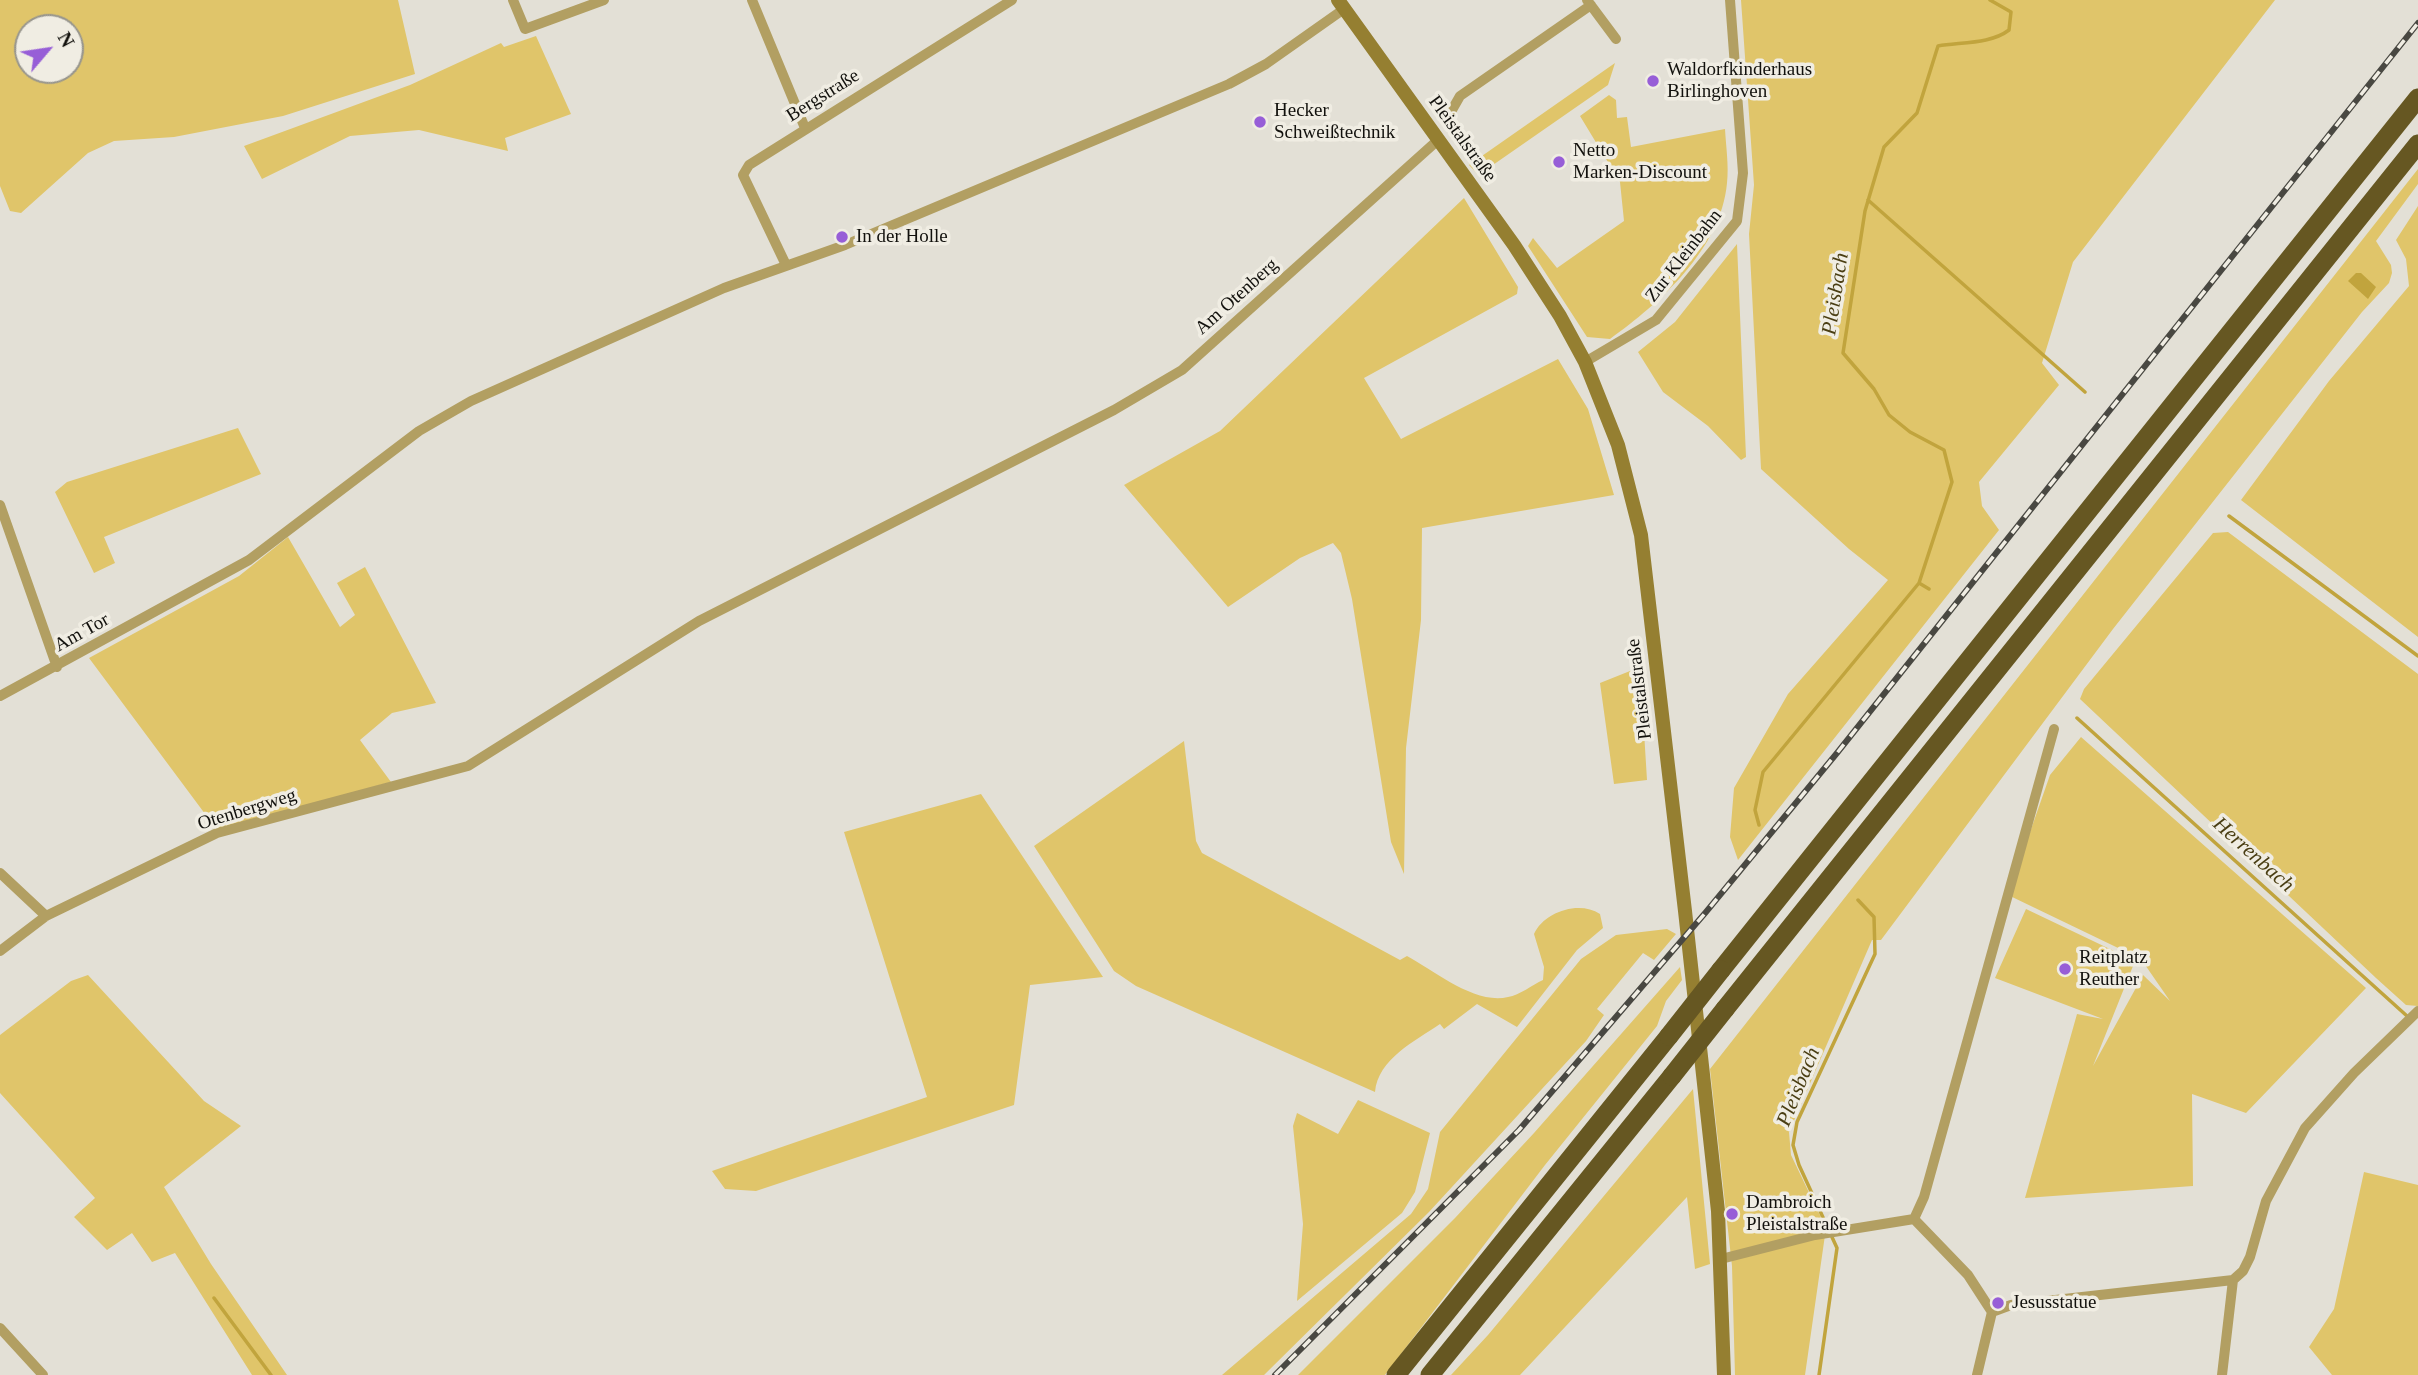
<!DOCTYPE html>
<meta charset="utf-8">
<style>
body{margin:0}
#map{position:relative;width:2418px;height:1375px;overflow:hidden;background:#e3e0d6;font-family:Georgia,serif}
canvas{display:block}
.north{position:absolute;left:14px;top:14px;width:70px;height:70px;box-sizing:border-box;background:#f0ede3;border:2px solid #97958d;border-radius:50%;rotate:61deg;font-size:19px;font-weight:700;line-height:28px;text-align:center;color:#12110d}
.north::after{content:'';display:block;margin:auto;width:24px;height:32px;background:#975ed7;clip-path:polygon(50% 0,100% 100%,50% 72%,0 100%)}
</style>
<div id="map">
<canvas width="2418" height="1375"></canvas>
<div class="north">N</div>
</div>
<script>
const ctx = document.querySelector('canvas').getContext('2d');
ctx.lineJoin = 'round';
function paint(path, color) {
  ctx.fillStyle = color;
  ctx.fill(path, 'evenodd');
}
function stroke(path, color, width, dash) {
  ctx.strokeStyle = color;
  ctx.lineWidth = width;
  ctx.lineCap = dash ? 'butt' : 'round';
  ctx.setLineDash(dash || []);
  ctx.stroke(path);
}
function label(font, color, halo, rows, align = 'center') {
  ctx.font = font + ' Georgia,serif';
  ctx.lineWidth = 7;
  ctx.setLineDash([]);
  ctx.textBaseline = 'middle';
  ctx.strokeStyle = halo;
  ctx.fillStyle = color;
  for (const [text, x, y, turn = 0] of rows) {
    ctx.save();
    ctx.translate(x, y);
    ctx.rotate((+turn || 0) * Math.PI / 180);
    ctx.textAlign = isNaN(turn) ? turn : align;
    if (halo) ctx.strokeText(text, 0, 0);
    ctx.fillText(text, 0, 0);
    ctx.restore();
  }
}
paint(new Path2D(`
 M0 0H398L415 74 283 116 174 137 114 141 88 153 21 213 10 211 0 186ZM28 28H70V70H28Z
 M1741 0H2275L2073 262 2042 363 2059 385 1979 482 1982 506 1999 530 1738 860 1730 837 1734 788 1788 694 1888 580 1849 549 1761 469 1749 234 1754 185Z
 M536 36 571 114 505 138 508 151 419 130 350 136 262 179 244 146 410 85 501 43 504 47Z
 M1615 63 1608 85 1490 167 1484 181 1469 165Z
 M1609 95 1616 100 1617 118 1627 117 1631 147 1725 129C1726 147 1729 166 1727 183 1721 249 1660 303 1610 339L1587 337 1528 246 1533 238 1557 268 1624 221 1620 182 1580 116Z
 M2418 169V184L2376 241 2391 265 2392 273 2389 283 2362 312 2113 629 1881 940H1872L1789 1132 1791 1155 1826 1228 1805 1375H1735L1732 1266 1710 1069Z
 M1464 198 1518 287 1517 294 1364 378 1401 439 1558 359 1588 409 1614 495 1422 528 1421 620 1406 748 1404 874 1391 842 1352 599 1341 553 1333 543 1300 558 1228 607 1124 485 1220 431Z
 M2418 206V637L2241 500 2329 381 2409 286 2406 259 2396 240Z
 M1737 244 1746 457 1741 460 1708 426 1663 392 1638 352 1675 322Z
 M238 428 261 474 104 537 115 563 94 573 55 492 67 482Z
 M2228 532 2418 674V1006L2406 1005 2376 978 2080 699 2084 689 2213 533Z
 M288 537 340 627 355 615 337 583 365 567 436 703 392 713 360 740 391 782 217 830 89 658 239 576Z
 M1640 667 1647 780 1614 784 1600 683Z
 M2081 737 2366 988 2246 1113 2192 1094 2193 1186 2025 1198 2077 1014 2103 1019 1995 978 2026 909 2135 961 2093 1066 2143 975 2170 1001 2141 959 2008 895 2050 775Z
 M1184 741 1196 841 1202 853 1400 960 1407 956C1435 971 1475 1005 1508 997 1520 995 1532 985 1543 980L1544 967 1534 934C1544 912 1579 900 1600 914L1603 928 1577 950 1517 1027 1477 1004 1444 1029 1440 1024C1415 1041 1378 1059 1375 1092L1136 986 1114 971 1034 846Z
 M981 794 1103 977 1030 985 1014 1105 756 1191 725 1189 712 1171 927 1097 844 832Z
 M1667 929 1676 934 1654 960 1643 953 1597 1009 1604 1015 1586 1041 1429 1212 1264 1375H1222L1411 1214 1428 1189 1440 1132 1581 959 1616 935Z
 M1680 967 1682 980 1666 1001 1657 1026 1545 1165 1385 1375H1298L1455 1218 1534 1133Z
 M88 975 204 1101 241 1126 164 1187 211 1264 287 1375H252L175 1253 152 1262 132 1233 107 1250 74 1217 95 1198 0 1093V1035L71 981Z
 M1693 1089 1710 1264 1695 1269 1687 1197 1520 1375H1451L1488 1335Z
 M1358 1100 1430 1133 1415 1192 1402 1213 1297 1301 1303 1224 1293 1126 1297 1113 1338 1134Z
 M2364 1172 2418 1185V1375H2332L2309 1347 2334 1309Z`), '#e0c56a');
paint(new Path2D(`
 M2356 273H2361L2376 287 2368 299 2348 281Z`), '#c1a43d');
stroke(new Path2D(`
 M1868 200 2085 392
 M2229 516 2418 656
 M1919 583 1929 589
 M2077 718 2407 1016
 M1759 825 1755 810 1763 772 1919 583 1952 482 1944 450 1910 432 1889 415 1874 389 1843 353 1865 211 1884 147 1917 113 1938 46C1961 42 1991 44 2009 30L2011 12 1990 0
 M214 1298 271 1375
 M1819 1375 1837 1248 1799 1165 1793 1145 1797 1122 1875 954 1874 917 1858 900`), '#c1a43d', 3.5);
stroke(new Path2D(`
 M513 0 525 29 604 0
 M752 0 805 128
 M1587 0 1616 39
 M1452 110 1460 96 1591 5
 M786 265 743 175 749 165 1012 0
 M1585 362 1656 320 1737 221 1743 173 1730 0
 M0 505 57 667
 M0 696 249 560 419 431 471 401 724 288 845 245 1229 84 1266 64 1344 9
 M0 873 46 916
 M0 951 46 916 217 833 468 766 699 621 1114 410 1182 370 1438 140
 M1914 1219 1924 1197 2054 729
 M1914 1219 1968 1275 1992 1312 1977 1375
 M1721 1259 1815 1235 1914 1219
 M1992 1312 2011 1305 2233 1280 2243 1271 2250 1257 2266 1201 2305 1128 2354 1073 2418 1011
 M0 1328 43 1375
 M2222 1375 2233 1280`), '#b29f62', 10);
stroke(new Path2D(`
 M1338 0 1514 245 1560 316 1585 362 1618 445 1641 535 1685 911 1718 1211 1724 1375`), '#957f31', 14);
stroke(new Path2D(`
 M1721 970 2418 98
 M1725 1009 2418 144
 M1396 1375 1669 1036
 M1430 1375 1672 1076`), '#665722', 19);
const rail = new Path2D(`
 M1275 1375 1519 1130 1706 912 1837 753 2418 23`);
stroke(rail, '#494842', 6);
stroke(rail, '#f0ede3', 3.5, [10]);
stroke(new Path2D(`
 M1669 1036 1721 970
 M1672 1076 1725 1009`), '#665722', 19);
for (const [x, y, r, color] of [
 [1653,81,7,"#975ed7"],
 [1260,122,7,"#975ed7"],
 [1559,162,7,"#975ed7"],
 [842,237,7,"#975ed7"],
 [2065,969,7,"#975ed7"],
 [1732,1214,7,"#975ed7"],
 [1998,1303,7,"#975ed7"]
]) {
  const dot = new Path2D();
  dot.arc(x, y, r, 0, 2 * Math.PI);
  ctx.fillStyle = color;
  ctx.fill(dot);
  stroke(dot, '#f0ede3', 2.5);
}
label('19px', '#12110d', '#f0ede3', [
 ["Waldorfkinderhaus",1667,70],
 ["Birlinghoven",1667,92],
 ["Hecker",1274,111],
 ["Schweißtechnik",1274,133],
 ["Netto",1573,151],
 ["Marken-Discount",1573,173],
 ["In der Holle",856,237],
 ["Reitplatz",2079,958],
 ["Reuther",2079,980],
 ["Dambroich",1746,1203],
 ["Pleistalstraße",1746,1225],
 ["Jesusstatue",2012,1303]
], 'left');
label('19px', '#12110d', '#f0ede3', [
 ["Bergstraße",823,96,-32],
 ["Pleistalstraße",1462,139,54],
 ["Zur Kleinbahn",1684,256,-52],
 ["Am Otenberg",1237,297,-42],
 ["Am Tor",82,633,-29],
 ["Pleistalstraße",1640,689,-97],
 ["Otenbergweg",247,810,-17]
]);
label('italic 21px', '#4a3e13', '#f0ede3', [
 ["Pleisbach",1836,294,-81],
 ["Herrenbach",2253,855,42],
 ["Pleisbach",1799,1087,-68]
]);
</script>
